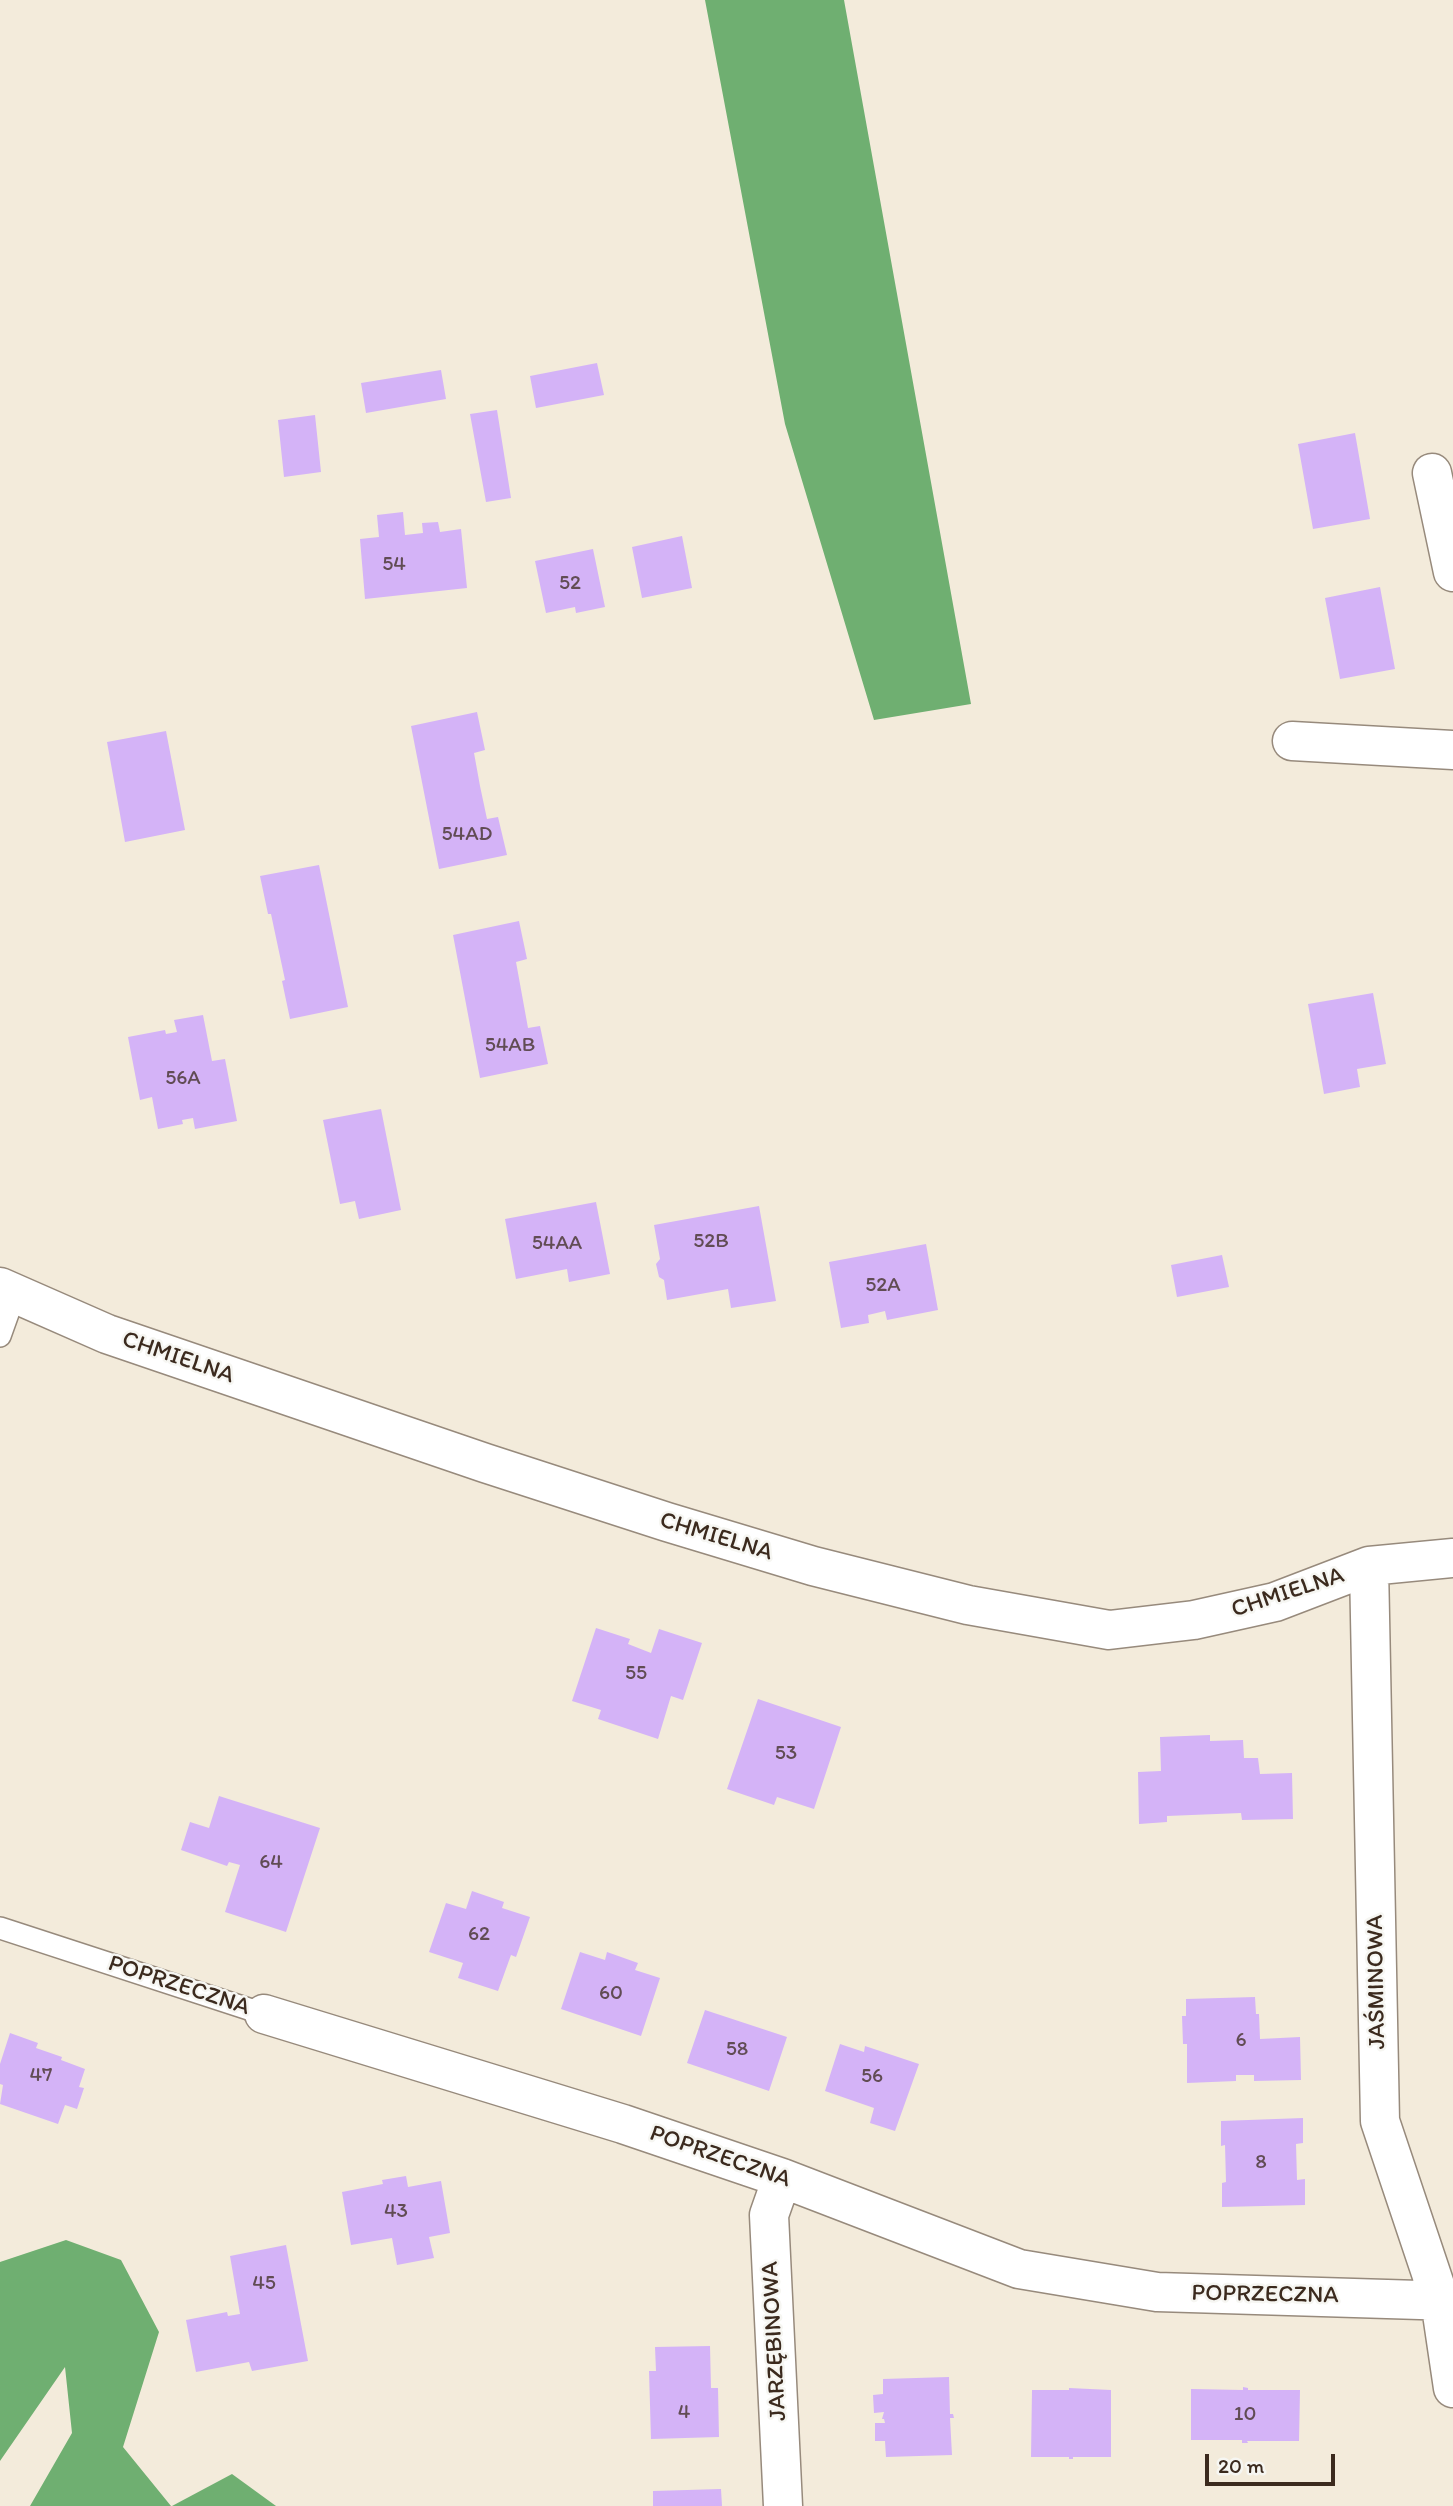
<!DOCTYPE html>
<meta charset="utf-8">
<style>
body{margin:0}
#map{position:relative;width:1453px;height:2506px;overflow:hidden;background:#f3ebdb;font-family:Itim,sans-serif}
canvas{display:block}
.scale{position:absolute;left:1205px;top:2454px;width:130px;height:32px;box-sizing:border-box;border:4px solid #3b2a1e;border-top:0;padding-left:9px;font-size:21px;line-height:24px;white-space:nowrap;color:#3b2a1e;-webkit-text-stroke:5px #f6f6f2;paint-order:stroke}
</style>
<div id="map">
<canvas width="1453" height="2506"></canvas>
<div class="scale">20 m</div>
</div>
<script>
const ctx = document.querySelector('canvas').getContext('2d');
ctx.lineJoin = 'round';
function paint(path, color) {
  ctx.fillStyle = color;
  ctx.fill(path, 'evenodd');
}
function stroke(path, color, width, dash) {
  ctx.strokeStyle = color;
  ctx.lineWidth = width;
  ctx.lineCap = dash ? 'butt' : 'round';
  ctx.setLineDash(dash || []);
  ctx.stroke(path);
}
function label(font, color, halo, rows, align = 'center') {
  ctx.font = font + ' Itim,sans-serif';
  ctx.lineWidth = 5;
  ctx.setLineDash([]);
  ctx.textBaseline = 'middle';
  ctx.strokeStyle = halo;
  ctx.fillStyle = color;
  for (const [text, x, y, turn = 0] of rows) {
    ctx.save();
    ctx.translate(x, y);
    ctx.rotate((+turn || 0) * Math.PI / 180);
    ctx.textAlign = isNaN(turn) ? turn : align;
    if (halo) ctx.strokeText(text, 0, 0);
    ctx.fillText(text, 0, 0);
    ctx.restore();
  }
}
paint(new Path2D(`
 M705 0H844L971 704 874 720 785 424Z
 M66 2240 121 2260 159 2332 123 2447 171 2506H30L72 2433 65 2367 0 2461V2262Z
 M232 2474 276 2506H172Z`), '#6faf71');
paint(new Path2D(`
 M597 363 604 395 536 408 530 376Z
 M441 370 446 399 366 413 361 383Z
 M497 410 511 498 486 502 470 414Z
 M315 415 321 472 284 477 278 420Z
 M1355 433 1370 519 1313 529 1298 444Z
 M403 512 405 535 423 533 422 523 438 522 440 532 461 529 467 588 365 599 360 539 379 537 377 515Z
 M682 536 692 588 642 598 632 547Z
 M593 549 605 607 576 613 575 607 546 613 535 561Z
 M1380 587 1395 669 1340 679 1325 598Z
 M477 712 485 750 474 753 480 786 487 819 498 817 507 855 439 869 411 726Z
 M166 731 185 830 125 842 107 742Z
 M319 865 348 1007 290 1019 282 981 285 980 271 914H268L260 876Z
 M519 921 527 959 516 962 528 1028 540 1026 548 1064 480 1078 453 935Z
 M1373 993 1386 1064 1357 1069 1360 1087 1324 1094 1308 1004Z
 M203 1015 212 1061 225 1059 237 1121 195 1129 193 1118 182 1120 183 1124 158 1129 152 1097 140 1100 128 1037 165 1030 166 1034 177 1032 174 1020Z
 M381 1109 401 1210 359 1219 355 1201 340 1204 323 1120Z
 M596 1202 610 1274 569 1282 567 1269 516 1279 505 1219Z
 M759 1206 776 1301 731 1308 728 1289 667 1300 664 1280 659 1277 656 1264 660 1259 654 1225Z
 M926 1244 938 1310 887 1320 885 1311 868 1315 869 1323 841 1328 829 1262Z
 M1222 1255 1229 1287 1177 1297 1171 1265Z
 M596 1628 630 1639 628 1644 651 1653 659 1629 702 1643 683 1700 671 1696 658 1739 598 1719 601 1710 572 1701Z
 M758 1699 841 1727 814 1809 777 1797 774 1805 727 1789Z
 M1210 1735V1741L1243 1740 1244 1758H1258L1260 1774 1292 1773 1293 1819 1242 1820 1241 1813 1167 1816V1822L1139 1824 1138 1772 1161 1771 1160 1737Z
 M219 1796 320 1828 286 1932 225 1912 240 1865 229 1862 227 1866 181 1850 190 1822 209 1828Z
 M472 1891 504 1902 502 1908 530 1917 516 1957 511 1955 498 1991 458 1978 463 1963 429 1952 446 1903 466 1909Z
 M580 1952 605 1960 607 1952 638 1963 635 1970 660 1978 641 2036 561 2009Z
 M1255 1997 1256 2014H1259L1260 2039 1300 2037 1301 2080 1254 2081V2075H1236V2081L1187 2083V2044H1183L1182 2016H1186V1999Z
 M705 2010 787 2037 769 2091 687 2063Z
 M10 2033 38 2043 36 2048 62 2057 61 2060 85 2069 79 2087 84 2088 77 2109 65 2105 58 2124 0 2104 3 2085 0 2084V2064Z
 M840 2044 864 2052 865 2046 919 2064 895 2131 870 2123 874 2108 825 2091Z
 M1303 2118V2143L1296 2144 1297 2180 1305 2179V2205L1222 2207V2183L1226 2182 1225 2145 1221 2146V2121Z
 M406 2176 408 2187 441 2181 450 2233 429 2237 434 2258 397 2265 392 2238 351 2245 342 2192 383 2184 382 2180Z
 M286 2245 308 2361 252 2371 249 2362 196 2372 186 2320 227 2312 228 2316 240 2314 230 2256Z
 M710 2346 711 2388H718L719 2437 651 2439 649 2371H656L655 2347Z
 M949 2377 950 2414H953L954 2418H950L952 2455 886 2457 885 2441H875V2423H885L884 2419H882L884 2412 874 2413 873 2395 883 2394V2379Z
 M1243 2387 1248 2388V2390H1300L1299 2441H1247L1248 2443H1242V2440H1191V2389L1243 2390Z
 M1069 2388 1111 2390V2457H1073V2459H1069V2457H1031L1032 2390H1069Z
 M721 2489 722 2506H653V2491Z`), '#d4b3f7');
const service = new Path2D(`
 M0 1336 15 1294
 M0 1928 264 2014`);
const minor = new Path2D(`
 M1432 473 1453 572
 M1292 741 1453 750
 M0 1287 107 1334 485 1463 667 1522 813 1566 968 1605 1109 1630 1194 1620 1275 1602 1369 1566 1453 1558
 M1369 1566 1380 2121 1440 2300 1453 2388
 M264 2014 623 2124 782 2178 1019 2269 1157 2292 1453 2301
 M782 2178 769 2215 783 2506`);
stroke(service, '#978a7c', 24);
stroke(minor, '#978a7c', 41);
stroke(service, '#fff', 21);
stroke(minor, '#fff', 38);
label('21px', '#614c54', null, [
 ["54",394,565],
 ["52",570,584],
 ["54AD",467,835],
 ["54AB",510,1046],
 ["56A",183,1079],
 ["52B",711,1242],
 ["54AA",557,1244],
 ["52A",883,1286],
 ["55",636,1674],
 ["53",786,1754],
 ["64",271,1863],
 ["62",479,1935],
 ["60",611,1994],
 ["6",1241,2041],
 ["58",737,2050],
 ["47",41,2076],
 ["56",872,2077],
 ["8",1261,2163],
 ["43",396,2212],
 ["45",264,2284],
 ["4",684,2413],
 ["10",1245,2415]
]);
label('24px', '#3b2a1e', '#f6f6f2', [
 ["CHMIELNA",178,1358,19],
 ["CHMIELNA",716,1537,17],
 ["CHMIELNA",1288,1593,-18],
 ["JAŚMINOWA",1377,1982,-91],
 ["POPRZECZNA",179,1986,18],
 ["POPRZECZNA",720,2157,19],
 ["POPRZECZNA",1265,2295,1],
 ["JARZĘBINOWA",775,2341,-93]
]);
</script>
